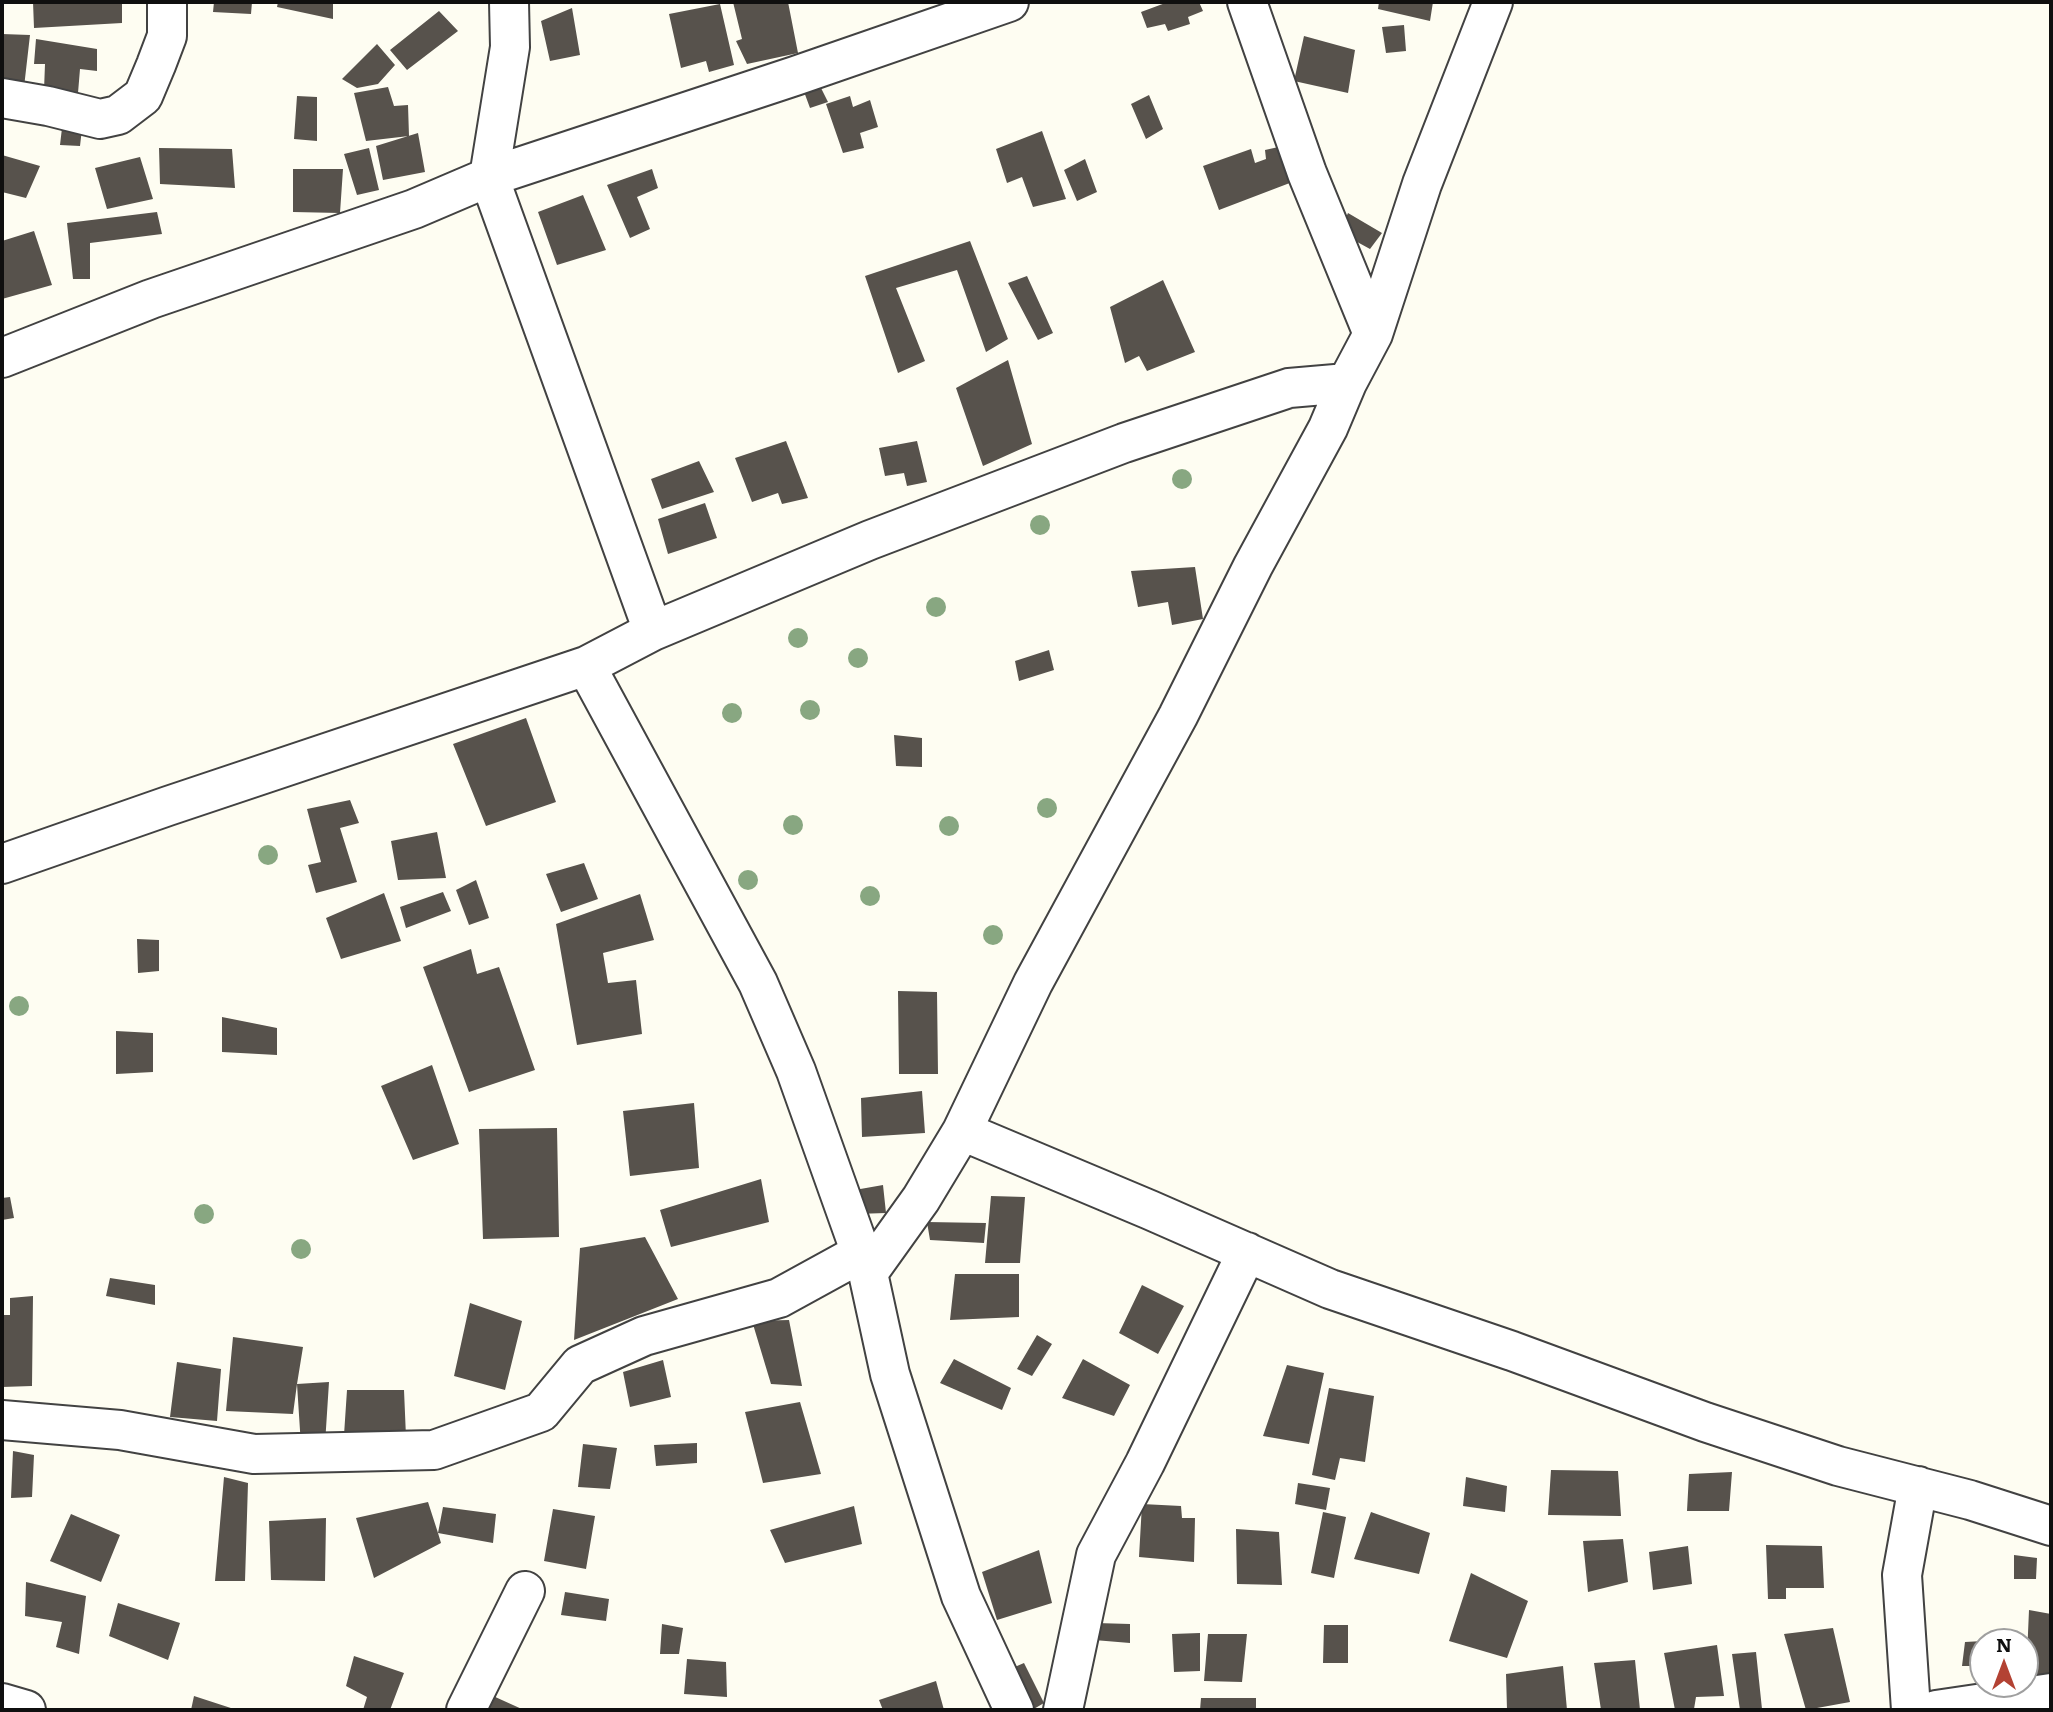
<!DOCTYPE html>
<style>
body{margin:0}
#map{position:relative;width:2053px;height:1712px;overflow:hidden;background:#fefdf2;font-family:Literata,serif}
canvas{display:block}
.frame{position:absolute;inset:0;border:4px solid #0f0f0f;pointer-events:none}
.north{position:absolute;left:1969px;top:1628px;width:70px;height:70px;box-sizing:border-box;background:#fff;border:2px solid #9f9f9f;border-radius:50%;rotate:0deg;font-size:19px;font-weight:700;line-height:28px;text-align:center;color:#0f0f0f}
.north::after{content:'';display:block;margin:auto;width:24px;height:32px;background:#b34233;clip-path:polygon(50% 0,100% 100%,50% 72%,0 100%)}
</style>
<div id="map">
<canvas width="2053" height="1712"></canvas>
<div class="frame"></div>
<div class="north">N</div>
</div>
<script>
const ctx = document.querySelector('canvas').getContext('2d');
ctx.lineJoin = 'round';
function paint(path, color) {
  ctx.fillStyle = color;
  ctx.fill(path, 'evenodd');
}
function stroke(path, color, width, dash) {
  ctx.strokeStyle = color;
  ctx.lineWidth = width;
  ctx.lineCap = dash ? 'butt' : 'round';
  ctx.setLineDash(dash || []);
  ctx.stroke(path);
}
paint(new Path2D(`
 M33 2H122V23L34 28Z
 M214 2H252L251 14 213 12Z
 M278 2H333V19L277 7Z
 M733 2H788L798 53 747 64 736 41 742 39Z
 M1168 2H1199L1203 11 1188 17 1190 24 1168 31 1165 24 1147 28 1141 12Z
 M1379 2H1433L1430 21 1378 9Z
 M720 4 734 65 709 72 706 61 681 68 669 14Z
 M572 8 580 55 550 61 541 21Z
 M439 11 458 31 407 70 390 50Z
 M1404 25 1406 51 1386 53 1382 27Z
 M2 34 30 35 23 96 2 86Z
 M1304 36 1355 50 1348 93 1294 81Z
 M36 39 97 49V71L80 69 78 93 44 90 45 64H34Z
 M377 44 395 65 378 84 357 88 342 79Z
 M819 84 828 102 810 108 803 89Z
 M388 87 394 106 408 105 409 136 366 141 354 93Z
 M1149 95 1163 129 1146 139 1131 104Z
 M297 96 317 97V141L294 139Z
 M850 96 853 107 870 100 878 127 860 133 864 148 843 153 826 104Z
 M62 128 82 129 80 146 60 145Z
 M1042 131 1066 199 1033 207 1022 177 1007 183 996 149Z
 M418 133 425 172 383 180 376 146Z
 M1283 146 1295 181 1219 210 1203 166 1251 149 1255 163 1266 159 1265 150Z
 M159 148 232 149 235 188 160 184Z
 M369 148 379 190 357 195 344 154Z
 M2 155 40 166 26 198 2 192Z
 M140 157 153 199 107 209 95 168Z
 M1085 159 1097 192 1077 201 1064 170Z
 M293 169H343L340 213 293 212Z
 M652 169 658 188 637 197 650 229 630 238 607 185Z
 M583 195 606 250 557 265 538 212Z
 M157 212 162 234 90 243V279H73L67 223Z
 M1348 213 1382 233 1370 249 1339 232Z
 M34 231 52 285 2 299V241Z
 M970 241 1008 339 986 352 957 270 896 288 925 361 898 373 865 276Z
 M1027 276 1053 333 1038 340 1008 283Z
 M1163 280 1195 352 1147 371 1139 356 1125 363 1110 307Z
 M1008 360 1032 444 983 466 956 388Z
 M786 441 808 498 782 504 778 493 752 502 735 458Z
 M917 441 927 482 907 486 904 473 885 476 879 448Z
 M699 461 714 492 662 509 651 479Z
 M705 503 717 538 668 554 658 519Z
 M1195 567 1203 619 1172 625 1168 602 1138 607 1131 571Z
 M1049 650 1054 670 1019 681 1015 661Z
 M526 718 556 802 486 826 453 744Z
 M894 735 922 738V767L896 766Z
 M350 800 359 823 340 828 357 882 316 893 308 865 321 862 307 809Z
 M437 832 446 878 398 880 391 841Z
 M584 863 598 899 561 912 546 874Z
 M476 880 489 918 469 925 456 890Z
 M443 892 451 911 406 928 400 907Z
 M384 893 401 941 341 959 326 918Z
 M640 894 654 940 603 953 608 983 636 980 642 1034 577 1045 556 924Z
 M137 939 159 940V971L138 973Z
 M471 949 477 974 499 967 535 1070 469 1092 423 967Z
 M898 991 937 992 938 1074H899Z
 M222 1017 277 1028V1055L222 1052Z
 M116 1031 153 1033V1072L116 1074Z
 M432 1065 459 1144 413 1160 381 1086Z
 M922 1091 925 1133 862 1137 861 1098Z
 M694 1103 699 1168 630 1176 623 1111Z
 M557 1128 559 1237 483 1239 479 1129Z
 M761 1179 769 1222 671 1247 660 1210Z
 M883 1185 886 1213 856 1214 849 1191Z
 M991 1196 1025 1197 1020 1263H985Z
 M10 1197 14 1218 2 1220V1198Z
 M927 1222 986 1223 984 1243 930 1240Z
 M645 1237 678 1299 574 1340 580 1248Z
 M955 1274H1019V1317L950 1320Z
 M110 1278 155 1285V1305L106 1296Z
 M1142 1285 1184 1306 1158 1354 1119 1333Z
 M33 1296 32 1386 2 1387V1315H10V1298Z
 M470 1303 522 1321 505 1390 454 1376Z
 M789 1320 802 1386 771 1384 752 1321Z
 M1037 1335 1052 1344 1032 1376 1017 1369Z
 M233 1337 303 1347 297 1384 329 1382 325 1444 301 1446 297 1384 293 1414 226 1411Z
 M954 1359 1011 1388 1002 1410 940 1383Z
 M1083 1359 1130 1385 1114 1416 1062 1398Z
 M663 1360 671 1397 630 1407 623 1372Z
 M177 1362 221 1369 217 1421 170 1417Z
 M1287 1365 1324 1373 1309 1444 1263 1436Z
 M1329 1388 1374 1396 1365 1462 1340 1458 1335 1480 1312 1475Z
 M347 1390H404L406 1437 344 1435Z
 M800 1402 821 1474 763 1483 745 1412Z
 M697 1443V1463L656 1466 654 1445Z
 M583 1444 617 1448 610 1489 578 1487Z
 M13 1451 34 1455 32 1497 11 1498Z
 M1551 1470 1618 1471 1621 1516 1548 1515Z
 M1732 1472 1729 1511H1687L1689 1474Z
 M224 1477 248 1483 245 1581H215Z
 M1466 1477 1507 1486 1505 1512 1463 1506Z
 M1298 1483 1330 1488 1326 1510 1295 1504Z
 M428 1502 438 1533 443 1507 496 1514 493 1543 438 1533 441 1543 374 1578 356 1518Z
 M1142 1504 1181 1506 1182 1518H1195L1194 1562 1139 1557Z
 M854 1506 862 1544 785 1563 770 1530Z
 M553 1509 595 1516 586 1569 544 1561Z
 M1323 1512 1346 1517 1334 1578 1311 1573Z
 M1371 1512 1430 1533 1419 1574 1354 1559Z
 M71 1514 120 1535 101 1582 50 1561Z
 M326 1518 325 1581 271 1580 269 1521Z
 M1236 1529 1279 1532 1282 1585 1237 1584Z
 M1623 1539 1628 1582 1588 1592 1583 1541Z
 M1766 1545 1822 1546 1824 1588H1786V1599H1768Z
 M1688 1546 1692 1584 1653 1590 1649 1552Z
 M1039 1550 1052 1603 997 1620 982 1572Z
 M2014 1555 2037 1558 2036 1579H2014Z
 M1471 1573 1528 1601 1507 1658 1449 1641Z
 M26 1582 86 1596 79 1654 56 1647 62 1622 25 1616Z
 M565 1592 609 1599 606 1621 561 1615Z
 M118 1603 180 1623 168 1660 109 1636Z
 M2029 1610 2051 1614V1678L2026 1679Z
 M1096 1623 1130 1624V1643L1094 1640Z
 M662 1624 683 1628 679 1654H660Z
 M1324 1625H1348V1663H1323Z
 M1833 1628 1850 1702 1806 1710 1784 1634Z
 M1200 1633V1671L1174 1672 1172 1634Z
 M1208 1634H1247L1242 1682 1204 1681Z
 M1983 1641V1666H1962L1965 1642Z
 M1717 1645 1724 1696 1696 1697 1694 1709 1675 1710 1664 1653Z
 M1756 1652 1762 1709 1740 1710 1732 1654Z
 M354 1656 404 1673 390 1710H363L367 1697 346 1686Z
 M687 1659 726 1662 727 1697 684 1694Z
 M1635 1660 1640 1710H1601L1594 1663Z
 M1024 1663 1044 1703 1032 1710 1003 1672Z
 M1563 1666 1567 1710H1507L1506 1674Z
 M936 1681 944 1710H883L879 1700Z
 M482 1691 524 1710H472Z
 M194 1696 237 1710H191Z
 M1201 1698H1256V1710H1200Z`), '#57524c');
const street = new Path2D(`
 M509 2 510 47 489 177 653 631
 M1247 2 1307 173 1373 334
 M2 98 48 106 100 119 118 115 143 96 156 65 167 36V2
 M2 358 151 299 414 209 489 177 795 76 1009 2
 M586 666 758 983 796 1071 868 1273 890 1374 961 1596 1014 1710
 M2 864 168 806 586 666 653 631 870 540 1124 443 1289 388 1347 383
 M962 1131 1150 1210 1330 1289 1512 1351 1705 1422 1838 1466 1970 1500 2051 1526
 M868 1273 921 1199 962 1131 1033 983 1178 716 1253 566 1328 428 1347 383 1373 334 1422 184 1493 2
 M2 1420 120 1430 254 1454 434 1450 541 1412 580 1365 644 1336 779 1298 861 1253
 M2 1703 26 1710
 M466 1710 525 1591
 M1063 1710 1096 1555 1145 1463 1247 1252
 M1911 1710 1902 1575 1918 1486
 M1936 1710 2051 1693`);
stroke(street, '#424242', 42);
stroke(street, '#fff', 38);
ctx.fillStyle = '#88a781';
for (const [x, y] of [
 [1182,479],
 [1040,525],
 [936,607],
 [798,638],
 [858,658],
 [810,710],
 [732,713],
 [1047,808],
 [793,825],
 [949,826],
 [268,855],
 [748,880],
 [870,896],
 [993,935],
 [19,1006],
 [204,1214],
 [301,1249]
]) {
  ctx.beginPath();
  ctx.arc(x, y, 10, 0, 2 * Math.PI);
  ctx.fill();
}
</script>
